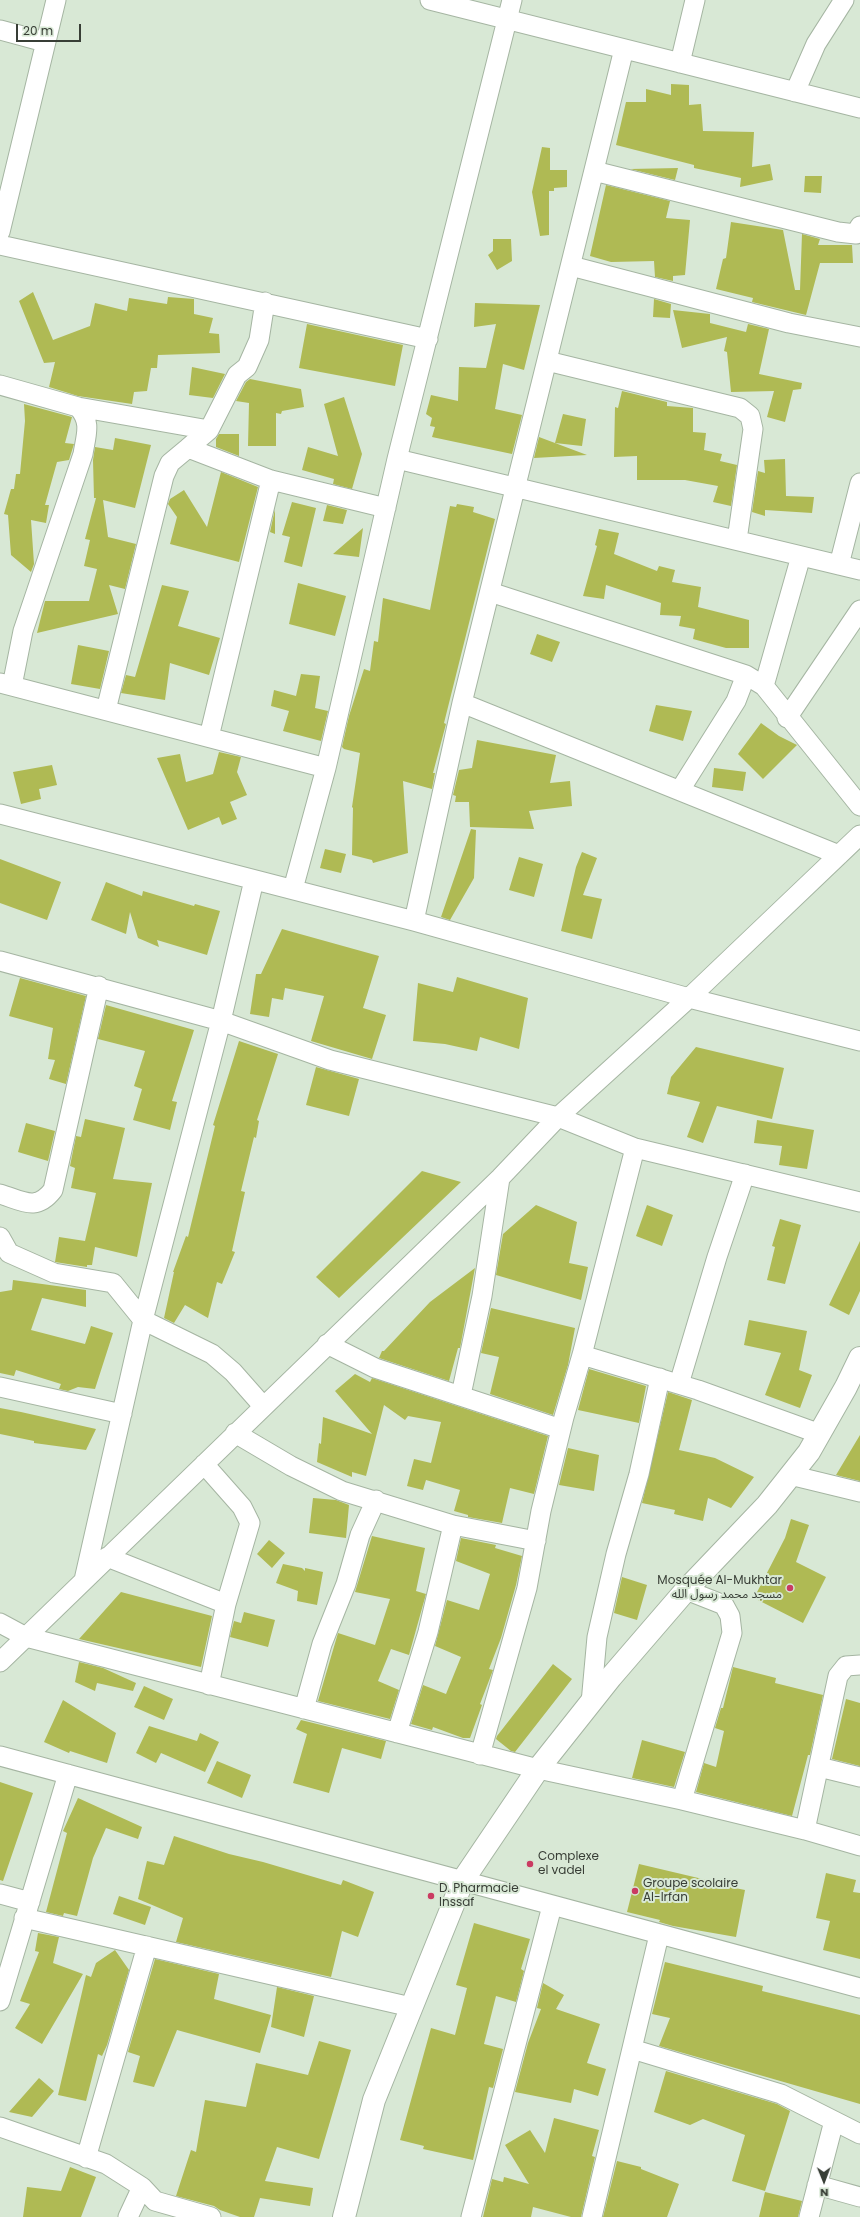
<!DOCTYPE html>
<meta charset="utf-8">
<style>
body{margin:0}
#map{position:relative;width:860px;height:2217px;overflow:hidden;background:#d8e8d5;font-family:Poppins,sans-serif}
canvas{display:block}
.north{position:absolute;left:804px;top:2161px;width:40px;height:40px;-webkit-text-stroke:3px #d8e8d5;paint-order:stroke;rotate:179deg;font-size:11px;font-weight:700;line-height:16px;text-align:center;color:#383e36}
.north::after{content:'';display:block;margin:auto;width:14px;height:18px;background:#383e36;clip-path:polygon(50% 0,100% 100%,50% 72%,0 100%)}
.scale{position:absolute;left:16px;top:24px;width:65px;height:18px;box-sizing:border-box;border:2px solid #383e36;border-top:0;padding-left:5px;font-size:12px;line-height:14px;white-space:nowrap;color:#383e36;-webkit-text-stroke:3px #d8e8d5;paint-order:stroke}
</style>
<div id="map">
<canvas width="860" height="2217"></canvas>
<div class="north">N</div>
<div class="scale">20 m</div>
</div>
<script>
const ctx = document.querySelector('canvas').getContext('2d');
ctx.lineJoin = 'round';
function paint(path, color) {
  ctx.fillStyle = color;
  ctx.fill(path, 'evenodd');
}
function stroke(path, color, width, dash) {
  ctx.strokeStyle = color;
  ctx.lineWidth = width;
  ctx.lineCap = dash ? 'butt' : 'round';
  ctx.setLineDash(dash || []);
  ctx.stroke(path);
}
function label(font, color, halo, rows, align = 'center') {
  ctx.font = font + ' Poppins,"Noto Sans Arabic",sans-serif';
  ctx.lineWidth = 4;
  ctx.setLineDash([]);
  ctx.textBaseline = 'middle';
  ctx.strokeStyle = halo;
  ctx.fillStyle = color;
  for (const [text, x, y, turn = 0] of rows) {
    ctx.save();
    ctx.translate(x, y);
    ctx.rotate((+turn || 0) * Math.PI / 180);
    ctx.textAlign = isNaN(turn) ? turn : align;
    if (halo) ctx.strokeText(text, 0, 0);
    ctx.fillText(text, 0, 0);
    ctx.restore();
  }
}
paint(new Path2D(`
 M671 84 689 85V105L701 104 703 131 754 132 752 167 770 164 773 180 740 187 741 178 694 168V165L616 145 626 102H646V89L671 95Z
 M542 147 550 148V170H567V187L554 188V191H549V235L540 236 532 192Z
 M678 168 675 180 630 169Z
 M805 176H822L821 193 804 192Z
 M606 185 670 201 666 218 690 220 685 275 673 276V281L655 277 654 261 611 262 590 256Z
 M731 222 783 230 795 290H800L802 234 820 239 818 245H852L853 263H820L806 315 752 302 753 298 716 289 723 259 726 258Z
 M493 239H511L512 261 497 270 488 255 493 251Z
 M33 292 53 340 90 326 95 303 127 311 129 298 167 304 168 297 194 299V314L213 318 209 333 219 334 220 353 158 355 157 368H151L147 391 134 392 132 404 78 396 49 387 55 362 44 363 19 301Z
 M654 299 671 304 670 318 653 317Z
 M475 303 540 305 524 370 503 364 495 409 522 415 512 454 432 437 435 427 430 426 432 418 426 414 431 395 458 401 459 367 486 368 496 324 474 327Z
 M673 310 710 314V323L746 332 748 324 769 329 759 374 802 383 801 389 793 390 785 422 767 417 774 391 731 392 727 352 724 351 727 337 682 348Z
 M307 324 403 345 395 386 299 368Z
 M192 367 225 374 213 398 189 395Z
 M250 379 301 389 304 407 282 411 281 414 276 413V446H248L249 403 236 401 246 382Z
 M622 391 667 402V406L693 408V432L706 433 704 450 722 454 720 461 737 465 731 506 713 502 718 486 685 480H637V456L614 457 615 407 618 408Z
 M344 397 362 454 352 489 333 484 334 479 302 470 308 447 338 456 324 404Z
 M24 404 72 417 65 443 74 444 69 460 57 462 45 505H49L46 523 31 520 34 564 31 572 11 555 8 515 4 514 11 489H14L16 474H20L25 421Z
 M563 414 586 419 582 446 555 443Z
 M219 434H239V456L216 447V439Z
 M539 437 587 455 534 458Z
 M115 438 151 445 135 508 103 500 108 537 136 544 125 589 109 585 118 614 37 633 45 601H89L97 569 84 566 90 540 85 539 96 498H94L93 460 95 447 113 450Z
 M785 459 786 496 814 497 812 513 765 510V516L752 512 758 471 765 473 764 460Z
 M221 472 258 487 239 562 170 544 177 517 168 504 170 499 184 490 207 527Z
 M292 502 316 508 302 567 284 562 290 537 282 535Z
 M457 504 474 507 473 512 495 519 444 723 446 724 433 773H435L432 789 403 781 408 853 373 863 372 860 352 855 353 808 352 807 360 753 344 749 342 747 349 716 364 669 370 671 374 641 378 642 383 598 430 610 450 506 456 507Z
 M327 505 347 510 343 524 323 521Z
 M275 509V534L270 532Z
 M363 528 359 557 333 554Z
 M599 529 619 533 614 554 657 571 659 566 675 570 672 582 701 587 698 607 749 620V648H726L693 639 695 629 679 626 681 616 660 615 661 603 606 585 604 599 583 596 597 546 595 545Z
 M298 583 346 596 335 636 289 624Z
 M162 585 189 591 178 626 220 638 209 675 170 663 165 700 121 693 126 675 135 677Z
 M537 634 560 642 552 662 530 654Z
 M78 645 109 651 100 689 71 684Z
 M301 674 320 676 315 708 328 711 321 741 283 731 289 711 271 706 274 690 296 696Z
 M656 705 692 711 683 741 649 731Z
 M761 723 779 736 797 745 763 779 738 754Z
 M477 740 556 755 550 783 570 781 572 806 529 811 534 829 470 827 469 802H455L456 796 453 795 459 770 472 768Z
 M219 752 241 757 237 772 247 795 230 802 237 819 222 825 219 817 188 830 157 758 180 754 186 782 213 774Z
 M52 765 57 785 39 789 41 799 21 804 13 772Z
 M714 768 746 772 743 791 712 787Z
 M471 829 476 830 474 878 450 920 441 917Z
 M325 849 346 854 341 873 320 868Z
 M582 852 597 858 583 895 602 899 592 939 561 931 576 867Z
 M519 857 543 864 534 897 509 890Z
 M0 859 61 882 47 920 0 903Z
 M106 882 142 896 143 891 194 906 195 904 220 911 207 955 157 940 159 947 138 938 130 912 126 934 91 920Z
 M282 929 379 956 363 1008 386 1015 372 1059 311 1041 324 996 285 988 283 1000 272 998 269 1017 250 1014 256 974H261Z
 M457 977 528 998 519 1049 480 1037 477 1051 445 1044 413 1041 418 983 453 992Z
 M20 978 86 996 66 1084 49 1079 55 1060 48 1059 53 1028 9 1016Z
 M106 1005 194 1030 172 1101 177 1102 170 1130 133 1120 142 1089 134 1086 145 1051 98 1039Z
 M239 1041 278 1054 257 1120 259 1121 256 1138 254 1137 241 1191 245 1192 232 1251 235 1252 222 1284 217 1282 208 1318 185 1305 174 1323 164 1318 174 1272H173L186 1236 188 1237 215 1126 213 1125Z
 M696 1047 784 1068 772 1119 717 1106 703 1143 687 1137 700 1102 667 1094 671 1077Z
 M316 1067 359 1079 349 1116 306 1105Z
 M85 1119 125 1128 113 1179 152 1183 137 1257 95 1247 92 1265H87V1267L55 1262 59 1237 85 1241 96 1193 71 1188 75 1168 70 1166 76 1136 81 1137Z
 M757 1120 814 1130 807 1169 779 1165 782 1146 754 1143Z
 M26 1123 55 1131 48 1161 18 1152Z
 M422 1171 461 1182 339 1298 316 1277Z
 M536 1205 577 1222 569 1263 588 1267 581 1300 496 1275 503 1234Z
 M647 1205 673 1215 662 1246 636 1236Z
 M780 1219 801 1225 785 1284 767 1280 775 1247 772 1246Z
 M860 1241V1291L849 1315 829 1305Z
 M475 1268 460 1348H458L449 1381 379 1358 382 1351H384L430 1302Z
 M13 1280 86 1290V1307L42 1298 31 1330 85 1344 91 1326 113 1333 95 1389 78 1387 68 1391 59 1389 61 1384 16 1370 14 1376 0 1373V1292L12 1290Z
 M491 1308 575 1328 568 1365 553 1415 490 1394 499 1357 481 1353Z
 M749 1320 807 1331 799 1370 812 1375 800 1408 765 1395 781 1353 744 1345Z
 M589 1369 646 1386 639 1423 578 1410Z
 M355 1374 370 1382 372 1378 548 1436 534 1494 510 1488 502 1523 468 1517V1515L454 1511 460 1490 426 1480 423 1490 407 1486 414 1459 431 1463 441 1422 408 1416 405 1420 384 1405 366 1476 352 1472V1477L317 1462 319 1443 321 1444 323 1417 372 1434 335 1391Z
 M668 1392 692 1400 679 1450 715 1458 754 1477 731 1508 708 1498 703 1521 674 1514 675 1510 642 1503Z
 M0 1408 21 1412 96 1429 86 1450 34 1443V1441L0 1434Z
 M860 1435V1481L836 1475Z
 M568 1448 599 1455 594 1491 559 1485Z
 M313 1498 336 1500 349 1505 346 1538 309 1533Z
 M791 1519 809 1525 796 1562 826 1577 803 1623 754 1598 785 1538Z
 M372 1536 425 1548 416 1591 426 1594 409 1655 391 1649 378 1681 399 1690 390 1719 318 1701 338 1633 375 1645 390 1599 355 1592Z
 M461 1538 496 1545 495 1548 522 1556 516 1585 501 1638 489 1669 493 1670 490 1678 480 1704 482 1705 470 1738H463L433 1727 432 1730 411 1724 423 1685 446 1694 461 1657 435 1646 447 1600 479 1610 490 1574 456 1561Z
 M269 1540 285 1553 272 1568 257 1554Z
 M283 1564 302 1568 305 1571V1568L323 1572 317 1605 297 1601 298 1591 276 1583Z
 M622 1577 647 1585 637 1620 614 1613Z
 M121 1592 212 1616 201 1667 79 1639Z
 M244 1612 275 1620 268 1647 230 1637 234 1621 241 1623Z
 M79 1662 103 1668 136 1683 133 1691 97 1683 95 1691 75 1682Z
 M553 1664 572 1679 515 1752 511 1751 496 1739 497 1736Z
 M733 1667 776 1678 775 1683 823 1695 810 1755H808L792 1816 696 1792 704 1763 716 1767 724 1731 715 1728 721 1708H723Z
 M144 1686 173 1699 164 1720 134 1707Z
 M846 1699 860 1703V1766L832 1759Z
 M63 1700 116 1733 107 1763 70 1751 69 1753 44 1742Z
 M301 1720 386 1741 381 1759 342 1748 329 1793 293 1783 307 1734 296 1729Z
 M149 1726 197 1741 200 1733 219 1742 205 1772 161 1753 156 1763 136 1753Z
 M642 1740 685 1752 674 1787 632 1778Z
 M217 1761 251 1775 242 1798 207 1783Z
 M0 1782 33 1793 3 1881 0 1880Z
 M78 1798 142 1827 138 1839 106 1828 93 1858 77 1916 64 1913 63 1916 46 1912 67 1833 63 1831Z
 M174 1836 229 1854 263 1862 341 1885 343 1880 374 1892 358 1937 342 1931 331 1977 176 1942 183 1918 138 1899 147 1861 164 1865Z
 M639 1864 711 1881 710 1883 745 1890 736 1937 673 1926 659 1922 660 1920 627 1912Z
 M826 1873 856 1880 853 1892 860 1893V1959L823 1950 830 1921 816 1918Z
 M119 1896 151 1907 145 1925 113 1914Z
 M474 1923 530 1939 521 1969 524 1971 516 2002 496 1996 484 2044 503 2049 493 2088 489 2087 473 2160 423 2149 424 2146 400 2140 431 2028 455 2035 467 1988 456 1985Z
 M38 1933 59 1937 53 1963 83 1974 42 2044 15 2028 30 2004 20 2001 39 1952 35 1951Z
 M115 1950 129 1970 107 2045 102 2056 98 2054 86 2101 58 2095 86 1975 91 1977 96 1963Z
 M155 1959 219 1974 214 1999 271 2015 260 2053 177 2030 154 2087 133 2082 140 2056 128 2052Z
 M665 1962 763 1986 762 1991 860 2015V2104L659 2046 670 2018 652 2014Z
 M543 1983 564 1995 556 2009 600 2024 587 2063 606 2069 598 2096 574 2089 571 2103 515 2092 528 2043 541 2009 537 2008Z
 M277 1987 314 1996 304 2037 271 2027Z
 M319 2041 351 2050 319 2159 277 2147 265 2181 313 2188 310 2206 260 2198 254 2217H240L220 2210 214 2206 176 2196 191 2150 196 2152 205 2100 246 2107 256 2063 308 2075Z
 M666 2071 777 2104 790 2111 765 2191 732 2181 745 2135 703 2119 690 2125 654 2112Z
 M39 2078 54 2091 32 2117 9 2112Z
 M554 2118 599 2130 592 2156 595 2157 581 2217H571L533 2207 531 2217H483L492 2179 503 2182 504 2177 529 2184 505 2145 530 2130 545 2153Z
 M617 2161 641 2167V2169L679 2184 667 2217H603Z
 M70 2167 96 2177 81 2217H23L27 2187 61 2191Z
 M765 2192 802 2201 798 2217H759Z`), '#afba54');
const street = new Path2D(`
 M430 0 860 108
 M0 30 45 42
 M680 63 695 0
 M795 92 816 44 844 0
 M594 171 838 232 856 234 860 226
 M0 232 56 0
 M0 245 428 339
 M571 266 789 323 860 337
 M547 361 740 408 750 416 753 429 737 540
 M0 385 78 407C92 422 86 435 83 454L23 631 12 686
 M78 407 209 430
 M188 448 209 430 237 375 247 367 259 340 265 302
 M397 459 860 570
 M839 565 860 483
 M490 592 746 675 764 686 860 806
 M0 683 326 768
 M764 686 801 556
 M462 703 839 855
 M106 710 164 476 170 463 188 448 271 480 386 508
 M787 718 860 610
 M209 737 271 480
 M680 790 736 701 746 675
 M0 814 414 921 689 998 860 1041
 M293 889 326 768 397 459 512 0
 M414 921 462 703 624 49
 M0 961 221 1021 330 1060 558 1117 635 1148 860 1202
 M0 1194C23 1201 36 1212 53 1190L99 986
 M0 1237 9 1253 54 1273 113 1283 143 1320 212 1354 233 1372 263 1406
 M327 1344 375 1368 561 1429
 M582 1355 698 1390 820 1434
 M679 1384 717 1257 745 1174
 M0 1387 122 1414
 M461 1395 482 1296 500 1178
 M235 1433 291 1466 342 1491 453 1525
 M204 1464 242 1507 250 1523 226 1604 209 1685
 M790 1475 860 1492
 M107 1557 226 1604
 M84 1580 143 1320 221 1021 254 880
 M0 1623 26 1637 538 1769 682 1800 805 1830 860 1846
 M0 1662 500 1178 558 1117 689 998 860 835
 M591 1703 597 1637 616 1554 639 1474 660 1378
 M304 1709 322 1644 346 1584 360 1535 376 1500
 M397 1733 428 1632 453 1525 536 1541
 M480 1755 527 1588 541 1511 564 1417 582 1355 635 1148
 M0 1756 860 1988
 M819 1767 860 1777
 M682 1800 732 1633 730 1616 724 1605 686 1590
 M805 1830 838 1676 846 1666 860 1665
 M0 1894 30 1902
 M24 1918 411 2007
 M0 2001 68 1774
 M632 2049 781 2094 860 2134
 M0 2127 106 2164 142 2187 128 2217
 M86 2158 147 1946
 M817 2185 860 2197
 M142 2187 155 2201 211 2217
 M471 2217 552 1906
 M592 2217 659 1935
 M809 2217 834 2121`);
const secondary = new Path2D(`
 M344 2217 374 2100 463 1880 538 1769 611 1677 686 1590 767 1505 809 1452 846 1387 860 1358`);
stroke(street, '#a5b5a2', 21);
stroke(secondary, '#a5b5a2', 24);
stroke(street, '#fff', 19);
stroke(secondary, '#fff', 22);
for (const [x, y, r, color] of [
 [790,1588,4,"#ca3b62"],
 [530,1864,4,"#ca3b62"],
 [635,1891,4,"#ca3b62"],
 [431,1896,4,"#ca3b62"]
]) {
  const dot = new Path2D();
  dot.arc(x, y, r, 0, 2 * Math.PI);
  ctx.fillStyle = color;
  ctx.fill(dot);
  stroke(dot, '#d8e8d5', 1.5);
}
label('12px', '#383e36', '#d8e8d5', [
 ["Mosquée Al-Mukhtar",782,1581,"right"],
 ["مسجد محمد رسول الله",782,1595,"right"],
 ["Complexe",538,1857],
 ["el vadel",538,1871],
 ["Groupe scolaire",643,1884],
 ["Al-Irfan",643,1898],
 ["D. Pharmacie",439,1889],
 ["Inssaf",439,1903]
], 'left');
</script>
